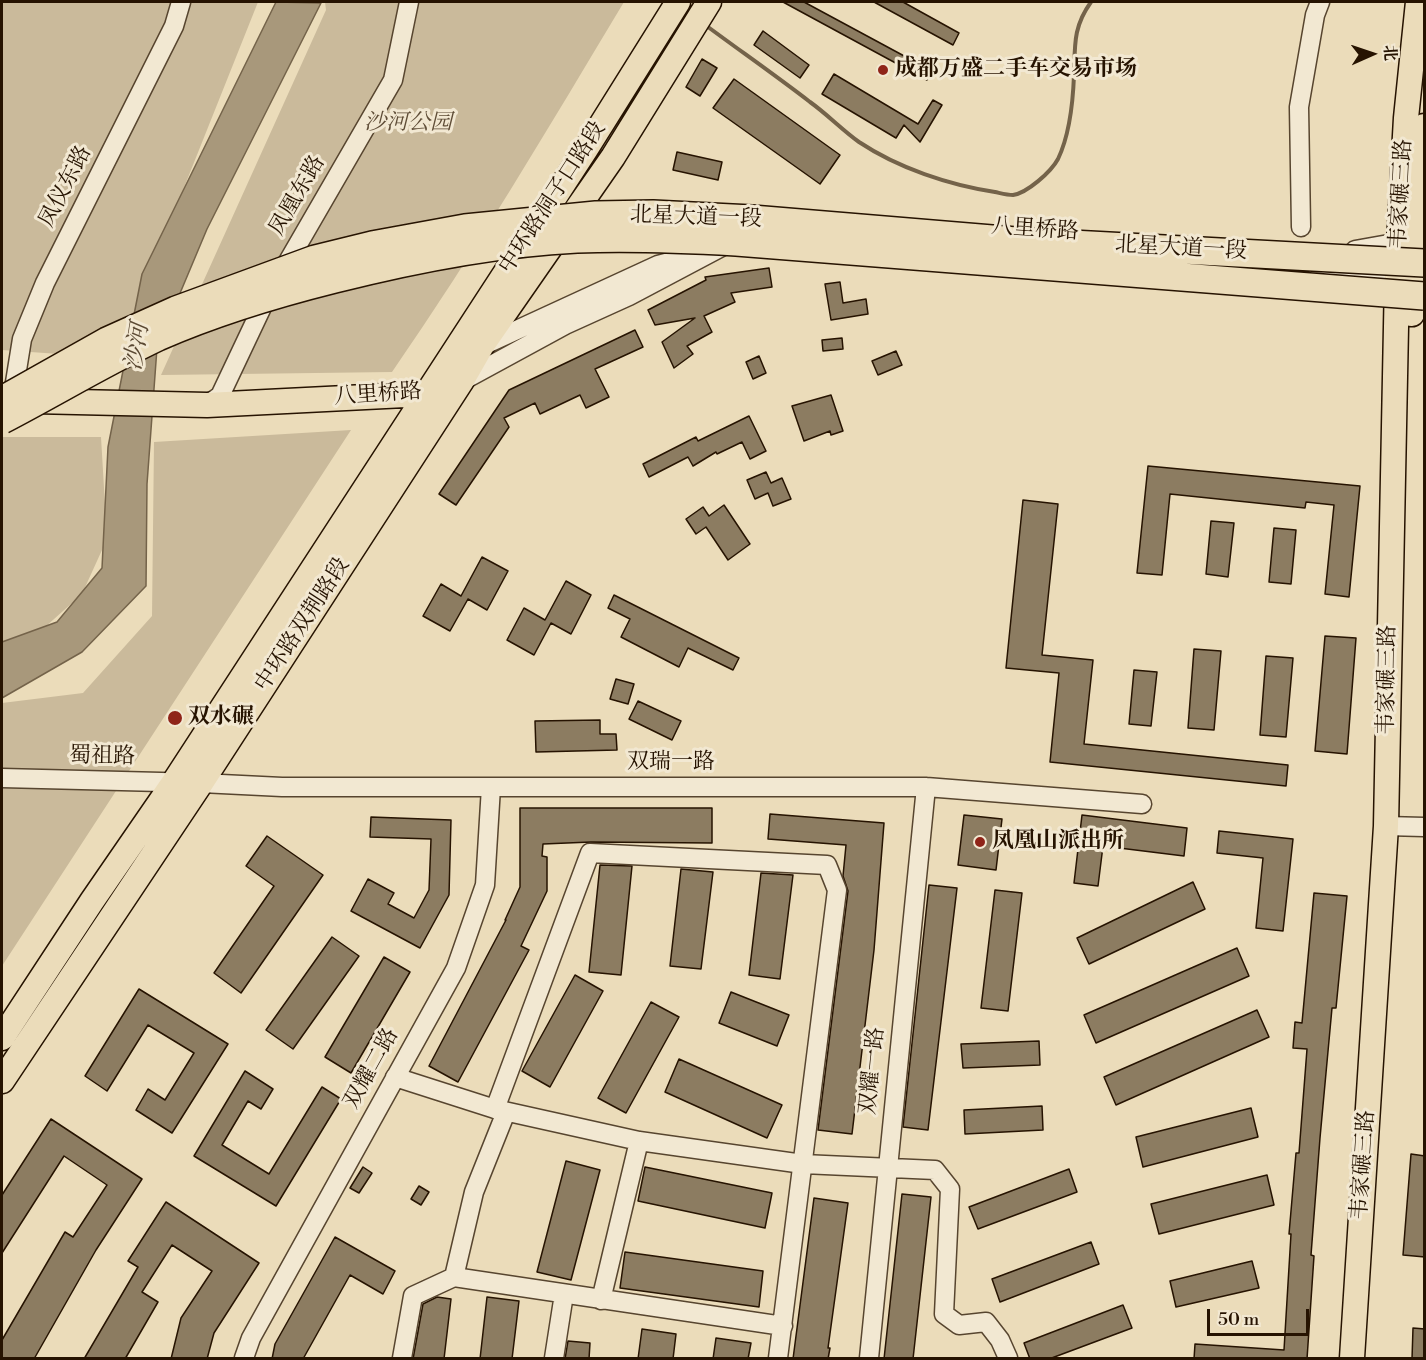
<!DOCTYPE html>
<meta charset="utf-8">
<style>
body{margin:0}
#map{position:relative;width:1426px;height:1360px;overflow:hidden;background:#ebdcba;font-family:"Libre Bodoni","Noto Serif SC",serif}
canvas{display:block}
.frame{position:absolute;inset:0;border:3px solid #261301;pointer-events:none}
.north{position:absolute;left:1342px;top:24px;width:60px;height:60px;-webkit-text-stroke:4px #f2e8d2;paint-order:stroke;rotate:87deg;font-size:16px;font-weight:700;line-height:24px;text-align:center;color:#261301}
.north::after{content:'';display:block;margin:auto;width:21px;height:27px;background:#261301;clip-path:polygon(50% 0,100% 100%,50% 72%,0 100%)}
.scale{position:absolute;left:1207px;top:1309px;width:102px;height:27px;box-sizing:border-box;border:3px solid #261301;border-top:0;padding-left:8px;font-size:18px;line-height:21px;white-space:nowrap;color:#261301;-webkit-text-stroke:4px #f2e8d2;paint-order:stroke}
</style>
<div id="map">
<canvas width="1426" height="1360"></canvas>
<div class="frame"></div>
<div class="north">北</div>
<div class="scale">50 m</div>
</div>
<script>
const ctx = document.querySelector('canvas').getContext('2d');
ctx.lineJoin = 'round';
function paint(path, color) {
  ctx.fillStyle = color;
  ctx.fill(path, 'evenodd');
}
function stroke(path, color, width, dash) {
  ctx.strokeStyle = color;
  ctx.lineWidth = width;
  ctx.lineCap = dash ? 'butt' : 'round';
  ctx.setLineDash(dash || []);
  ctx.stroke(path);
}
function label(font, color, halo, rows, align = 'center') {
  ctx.font = font + ' "Libre Bodoni","Noto Serif SC",serif';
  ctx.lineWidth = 6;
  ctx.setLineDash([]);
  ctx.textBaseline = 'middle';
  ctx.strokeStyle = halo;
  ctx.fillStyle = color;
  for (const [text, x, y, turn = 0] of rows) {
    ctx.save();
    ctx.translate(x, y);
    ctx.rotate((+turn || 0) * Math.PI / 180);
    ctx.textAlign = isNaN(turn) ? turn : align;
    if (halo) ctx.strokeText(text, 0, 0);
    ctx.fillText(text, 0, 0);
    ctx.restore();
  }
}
paint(new Path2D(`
 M2 2H258L116 358 2 350Z
 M325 2H624C549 127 475 252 392 372L161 375 326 10Z
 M351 430 2 966V703L83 693 152 616 154 442Z
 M2 437H101L107 539 82 594 44 628 2 651Z`), '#caba9b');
const water = new Path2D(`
 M276 2 321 3 207 229 157 348 147 484 146 586 82 652 2 698V642L57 622 102 568 108 447 142 274Z`);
paint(water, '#a8987b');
stroke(water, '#74634a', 1.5);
stroke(new Path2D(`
 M704 24C739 50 775 75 810 102 827 114 842 130 859 142 898 168 949 185 995 192 1000 193 1007 195 1013 195 1027 193 1051 172 1058 159 1070 134 1073 102 1074 75 1075 45 1073 27 1091 2`), '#74634a', 4);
const building = new Path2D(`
 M783 2H804L932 71 927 80Z
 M874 2H903L959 33 953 45Z
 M763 31 809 65 800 78 754 45Z
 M702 59 717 68 700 96 686 87Z
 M834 74 918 124 933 100 942 105 920 142 904 125 896 138 822 94Z
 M734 79 840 155 820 184 713 108Z
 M677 152 722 162 718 180 673 170Z
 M769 268 772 287 731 293 735 302 704 316 712 332 687 346 693 354 674 368 662 342 695 318 655 325 648 310 706 280 705 277Z
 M840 282 843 303 866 299 868 314 831 320 825 284Z
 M635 330 643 347 595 369 609 397 586 408 580 395 540 414 535 403 504 418 509 427 456 505 439 494 509 390Z
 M842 338 843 349 823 351 822 340Z
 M896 351 902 365 878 375 872 361Z
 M759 356 766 373 753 379 746 362Z
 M831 395 843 431 831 435 830 431 804 441 792 406Z
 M749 416 766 451 750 459 742 442 717 454 716 452 693 466 688 457 649 477 643 464 696 437 698 441Z
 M1148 466 1360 486 1349 597 1325 594 1334 505 1306 502 1305 508 1170 494 1162 575 1137 573Z
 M766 472 771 483 782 478 791 499 773 506 768 493 755 499 747 480Z
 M1023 500 1058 504 1042 655 1093 660 1084 744 1288 765 1286 786 1050 762 1059 673 1006 668Z
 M724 505 750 544 728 560 706 527 696 534 686 519 703 507 709 516Z
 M1211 521 1234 523 1228 577 1206 574Z
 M1274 528 1296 530 1291 584 1269 582Z
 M482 557 508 571 487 610 468 599 450 631 423 616 441 584 461 596Z
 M566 581 591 595 571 634 551 623 534 655 507 640 524 608 545 620Z
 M614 595 739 658 733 670 688 648 679 667 621 637 630 619 608 608Z
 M1325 636 1356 638 1347 754 1315 751Z
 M1194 649 1221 651 1214 730 1188 728Z
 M1266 656 1293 658 1286 737 1260 735Z
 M1134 670 1157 672 1151 726 1129 724Z
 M616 679 634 684 628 704 610 699Z
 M638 701 681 721 672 740 629 719Z
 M600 720V734H616L617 750 536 752 535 721Z
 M520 808H712V843L591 842 543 844 542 856 547 857V891L521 946 529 950 458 1082 429 1066 506 920H505L520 887Z
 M770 814 884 823 874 950 852 1134 818 1130 848 891 843 876 846 845 768 839Z
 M964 815 1002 819 996 870 958 865Z
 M1082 815 1187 828 1184 856 1103 846 1098 886 1074 883Z
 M371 817 451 820 449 895 420 948 351 911 368 879 394 893 388 904 414 918 429 890 431 839 370 837Z
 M1219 831 1293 839 1283 931 1256 928 1263 858 1217 853Z
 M267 836 323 875 241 993 214 973 274 886 246 866Z
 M600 865 632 866 621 975 589 972Z
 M681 869 713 872 701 969 670 966Z
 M761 873 793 875 780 979 749 975Z
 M1193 882 1205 909 1089 964 1077 938Z
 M929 885 957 888 928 1130 903 1127Z
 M995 890 1022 893 1008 1011 981 1008Z
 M1314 893 1347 896 1336 1008H1332L1320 1138 1311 1255 1314 1256 1307 1359H1194L1195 1344 1284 1350 1291 1234H1289L1296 1153H1299L1307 1049 1293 1048 1295 1022 1302 1023Z
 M332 937 359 956 293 1049 266 1030Z
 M1237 948 1249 976 1096 1043 1084 1015Z
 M384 957 410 972 351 1073 325 1057Z
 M575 975 603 991 550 1087 522 1071Z
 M139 989 228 1044 172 1133 136 1110 148 1089 165 1100 194 1053 148 1025 107 1091 85 1076Z
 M731 992 789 1015 777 1046 719 1023Z
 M651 1002 679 1017 626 1113 598 1098Z
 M1257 1010 1269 1037 1116 1105 1104 1077Z
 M1039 1041 1040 1065 963 1068 961 1044Z
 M679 1059 782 1105 767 1138 665 1092Z
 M245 1071 273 1089 261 1109 248 1101 222 1145 269 1174 322 1087 341 1099 276 1206 194 1156Z
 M1042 1106 1043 1130 965 1134 964 1110Z
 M1251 1108 1258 1137 1143 1167 1136 1137Z
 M51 1119 142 1179 96 1250 34 1359H2V1340L65 1232 73 1237 107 1185 64 1156 2 1253V1195Z
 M1411 1154 1425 1156V1257L1403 1255Z
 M566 1161 600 1170 571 1280 537 1272Z
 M363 1167 372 1173 359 1193 350 1188Z
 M645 1167 772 1193 765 1228 638 1201Z
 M1069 1169 1077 1192 978 1229 969 1207Z
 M1267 1175 1274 1205 1159 1234 1151 1204Z
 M419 1186 429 1192 421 1205 411 1199Z
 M902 1194 931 1197 913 1359H884Z
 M814 1198 848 1203 828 1348H830L828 1359H793Z
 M166 1202 259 1263 214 1333 207 1359H171L181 1318 212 1271 172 1245 142 1292 158 1302 125 1359H84L138 1267 128 1261Z
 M335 1237 395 1271 383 1294 350 1275 303 1359H272L275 1344Z
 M1091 1242 1099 1264 1000 1302 992 1279Z
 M625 1252 763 1271 759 1307 620 1288Z
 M1252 1261 1259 1288 1176 1307 1170 1281Z
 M437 1297 451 1299 444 1359H413L423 1304Z
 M487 1297 519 1301 512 1359H480Z
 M1123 1305 1132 1328 1049 1359H1030L1024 1343Z
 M1413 1328 1425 1329V1359H1412Z
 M642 1329 676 1334 673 1359H638Z
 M716 1338 751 1343 748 1359H713Z
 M568 1341 590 1343 589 1359H565Z`);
paint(building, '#8c7c61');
stroke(building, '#261301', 1.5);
const minor = new Path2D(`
 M1301 227 1299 107 1315 15 1320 2
 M1355 250 1411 240
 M1308 270 1409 278
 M482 346 658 265 685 258
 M462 381 565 325 629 296 731 242
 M12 401 22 339 45 283 174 26 181 2
 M207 405 220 396 264 303 393 80 409 2
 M2 778 201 783 282 787H926L1142 804
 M1386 826 1424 827
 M395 1077 495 1109 639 1141 803 1164 935 1170 950 1189 944 1314 959 1325 986 1322 1000 1340 1008 1358
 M495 1109 590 853 827 865 837 890 778 1358
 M454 1277 474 1192 506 1112
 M601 1300 639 1141
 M244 1358 251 1338 456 968 485 885 491 787
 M402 1358 413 1296 454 1277 783 1326
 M554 1358 564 1294
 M869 1358 926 787`);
const major = new Path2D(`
 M1412 314 1424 126
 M33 401 207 405 425 394 436 390
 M2 1038 92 901 174 782 586 149 678 2
 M2 1081 201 783 461 382 481 347 613 157 709 2
 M1352 1358 1386 826 1397 277 1406 118 1418 2`);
stroke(minor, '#57452f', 21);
stroke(major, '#261301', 27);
stroke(minor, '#f2e8d2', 18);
stroke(major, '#ebdcba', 24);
const highwayBridge = new Path2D(`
 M2 400 107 341 176 310 315 259 372 245 465 228 596 215 653 214 752 219 1016 241 1424 263
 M2 420C54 393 105 362 158 337 215 312 275 294 335 279 414 259 495 243 577 239 630 237 683 239 736 242L1424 296`);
stroke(highwayBridge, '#261301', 30, []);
stroke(highwayBridge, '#ebdcba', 27);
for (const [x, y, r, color] of [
 [883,70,6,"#8f2418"],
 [175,718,8,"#8f2418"],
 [980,842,6,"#8f2418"]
]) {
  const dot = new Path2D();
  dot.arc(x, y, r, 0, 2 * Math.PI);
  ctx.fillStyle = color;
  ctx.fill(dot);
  stroke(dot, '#f2e8d2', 2);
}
label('bold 22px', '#261301', '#f2e8d2', [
 ["成都万盛二手车交易市场",895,70],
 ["双水碾",188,718],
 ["凤凰山派出所",992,842]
], 'left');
label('italic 22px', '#5f4d37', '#f2e8d2', [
 ["沙河公园",408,124]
]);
label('22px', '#261301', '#f2e8d2', [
 ["凤仪东路",66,187,-63],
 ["韦家碾三路",1402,194,-87],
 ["凤凰东路",298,196,-60],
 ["中环路洞子口路段",553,198,-57],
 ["北星大道一段",696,218,2],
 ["八里桥路",1035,230,4],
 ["北星大道一段",1181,249,3],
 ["八里桥路",378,395,-4],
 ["中环路双荆路段",303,625,-57],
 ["韦家碾三路",1388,680,-89],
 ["蜀祖路",102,757,1],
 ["双瑞一路",671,763],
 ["双耀二路",372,1069,-61],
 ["双耀一路",873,1071,-84],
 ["韦家碾三路",1364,1165,-86]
]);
label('italic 24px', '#5a4832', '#f2e8d2', [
 ["沙河",138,347,-81]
]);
</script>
